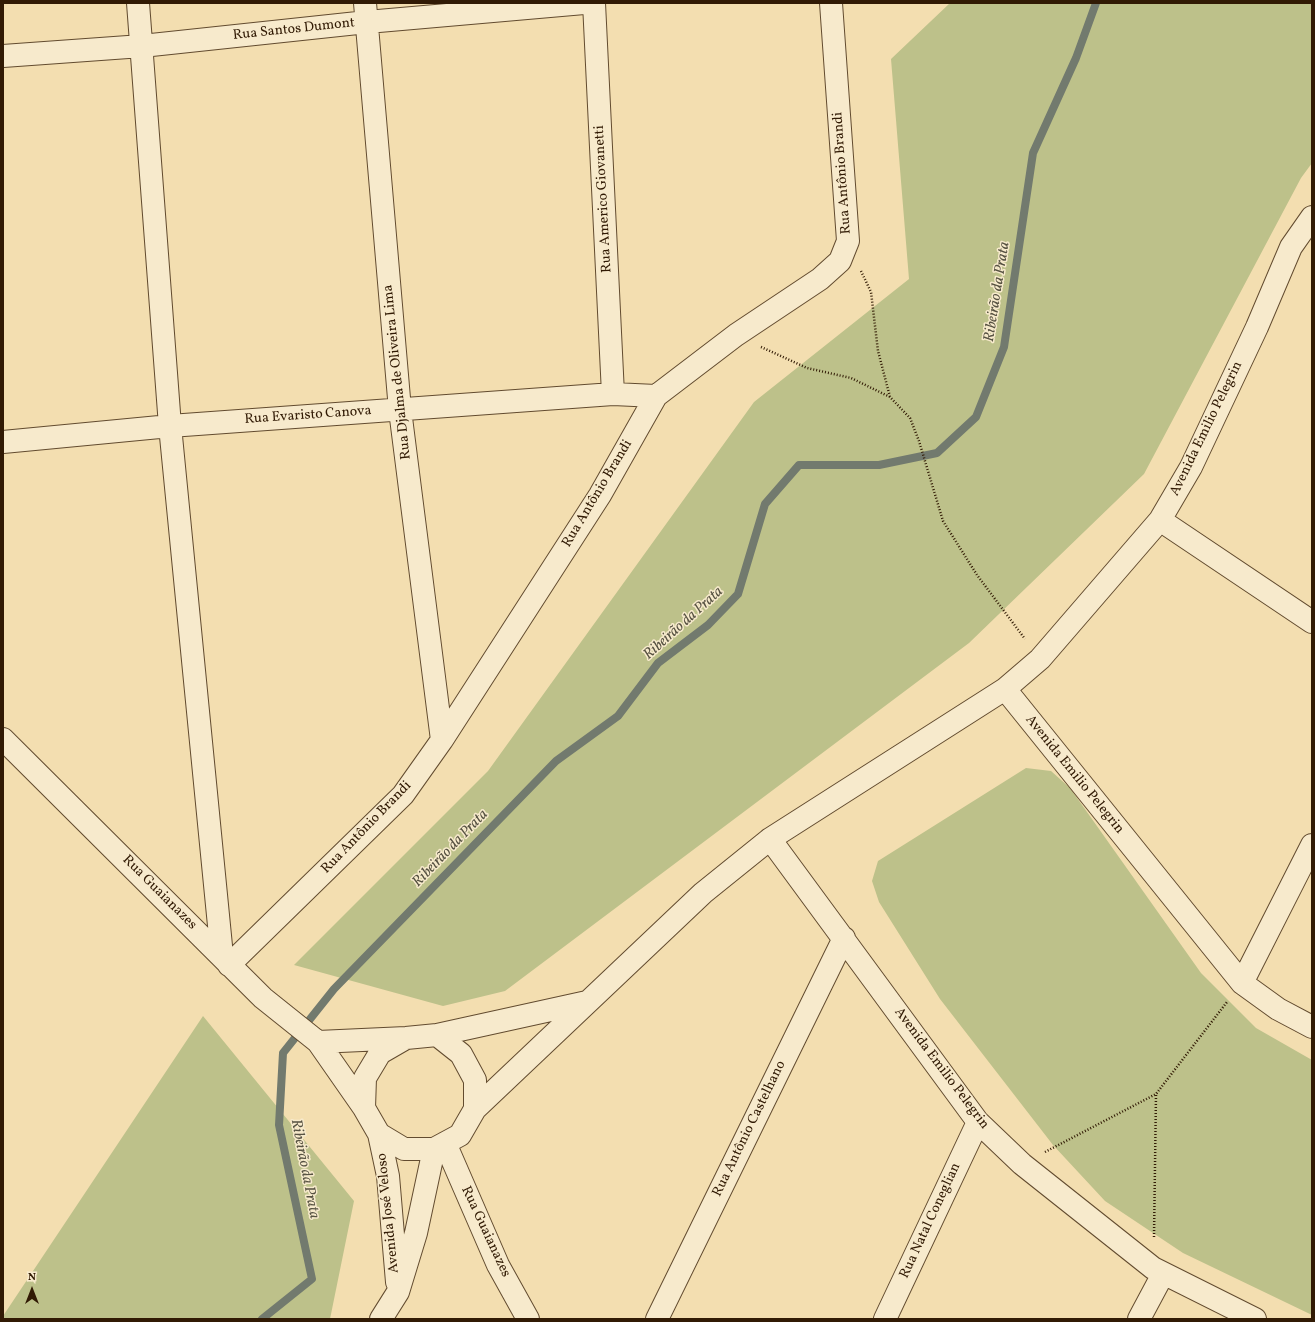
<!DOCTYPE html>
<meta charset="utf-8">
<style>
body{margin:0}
#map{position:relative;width:1315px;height:1322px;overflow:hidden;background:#f3deb0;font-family:Vollkorn,serif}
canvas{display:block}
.frame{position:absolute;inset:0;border:4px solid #311a04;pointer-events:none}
.north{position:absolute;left:12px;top:1270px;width:40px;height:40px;-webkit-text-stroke:3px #f7eacc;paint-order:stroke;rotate:0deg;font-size:11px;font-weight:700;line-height:16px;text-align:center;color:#311a04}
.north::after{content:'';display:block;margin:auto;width:14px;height:18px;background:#311a04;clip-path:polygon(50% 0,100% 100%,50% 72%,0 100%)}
</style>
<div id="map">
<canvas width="1315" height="1322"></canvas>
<div class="frame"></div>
<div class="north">N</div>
</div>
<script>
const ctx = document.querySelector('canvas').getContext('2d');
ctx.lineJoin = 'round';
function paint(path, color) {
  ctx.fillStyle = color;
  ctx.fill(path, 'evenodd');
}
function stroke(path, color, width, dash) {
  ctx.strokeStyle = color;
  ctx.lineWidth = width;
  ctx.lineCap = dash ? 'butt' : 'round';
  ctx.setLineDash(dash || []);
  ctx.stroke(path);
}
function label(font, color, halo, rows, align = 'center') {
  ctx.font = font + ' Vollkorn,serif';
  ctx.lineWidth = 3;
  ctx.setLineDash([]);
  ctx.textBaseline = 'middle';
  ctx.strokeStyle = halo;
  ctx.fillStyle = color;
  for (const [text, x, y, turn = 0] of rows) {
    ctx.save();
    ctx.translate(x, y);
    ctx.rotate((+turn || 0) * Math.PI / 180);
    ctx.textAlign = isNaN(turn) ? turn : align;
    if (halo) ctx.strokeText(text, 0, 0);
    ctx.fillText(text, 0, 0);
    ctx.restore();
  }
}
paint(new Path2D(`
 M950 3H1312V163L1301 178 1144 474 969 643 505 991 443 1006 294 965 488 771 754 402 909 279 891 59Z
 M1026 768 1051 771 1070 788 1201 973 1256 1028 1312 1060V1315L1183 1253 1105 1201 1053 1145 940 999 879 902 872 881 878 861Z
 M203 1016 354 1201 330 1319H3V1316Z`), '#bdc18a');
stroke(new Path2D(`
 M262 1319 312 1279 279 1125 283 1053 334 989 556 761 618 716 658 663 708 625 738 594 765 504 799 465H879L937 453 976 417 1004 347 1033 153 1076 58 1096 3`), '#727a6e', 8);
const street = new Path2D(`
 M138 3 170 426 222 956
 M365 3 400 410 442 740
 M594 3 613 394
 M3 56 142 46 367 22 584 3
 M3 442 170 426 613 394 656 396
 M1160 520 1312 622
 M1005 689 1242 983 1278 1009 1312 1027
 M3 739 263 998 318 1042 364 1108
 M770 839 978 1122 1022 1164 1153 1268 1255 1319
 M229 965 403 795 442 740 600 495 656 396 736 335 820 279 840 261 848 241 831 3
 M1242 983 1312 845
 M437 1035 587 1002
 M318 1042 406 1038 437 1035 461 1054 475 1080V1109L460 1135 434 1149H404L379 1134 364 1108 365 1078 380 1053 406 1038
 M475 1109 703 893 770 839 1005 689 1040 659 1160 520 1191 467 1257 327 1291 247 1312 217
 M379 1134 388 1176 397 1282
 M445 1143 498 1265 528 1319
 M381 1319 398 1292 416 1233 434 1149
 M657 1319 844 938
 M885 1319 978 1122
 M1139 1319 1163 1274`);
stroke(street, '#624b2f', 24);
stroke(new Path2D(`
 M861 271 871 292 878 351 890 397
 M761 347 807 368 851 378 890 397 910 418 919 441 943 521 977 575 1025 639
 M1045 1152 1156 1094 1227 1002
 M1154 1237 1156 1094`), '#311a04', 2.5, [1, 2]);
stroke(street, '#f7eacc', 22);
label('14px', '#311a04', '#f7eacc', [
 ["Rua Santos Dumont",294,30,-6],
 ["Rua Antônio Brandi",843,173,-94],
 ["Rua Americo Giovanetti",604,199,-93],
 ["Rua Djalma de Oliveira Lima",398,372,-96],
 ["Rua Evaristo Canova",308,416,-4],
 ["Avenida Emilio Pelegrin",1207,429,-64],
 ["Rua Antônio Brandi",598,494,-59],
 ["Avenida Emilio Pelegrin",1074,775,51],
 ["Rua Antônio Brandi",367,828,-46],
 ["Rua Guaianazes",159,893,45],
 ["Avenida Emilio Pelegrin",941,1069,53],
 ["Rua Antônio Castelhano",750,1129,-64],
 ["Avenida José Veloso",389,1213,-96],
 ["Rua Natal Coneglian",931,1221,-65],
 ["Rua Guaianazes",485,1232,65]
]);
label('italic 15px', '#575242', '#f7eacc', [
 ["Ribeirão da Prata",998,292,-81],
 ["Ribeirão da Prata",684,624,-42],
 ["Ribeirão da Prata",451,849,-46],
 ["Ribeirão da Prata",304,1169,79]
]);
</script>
